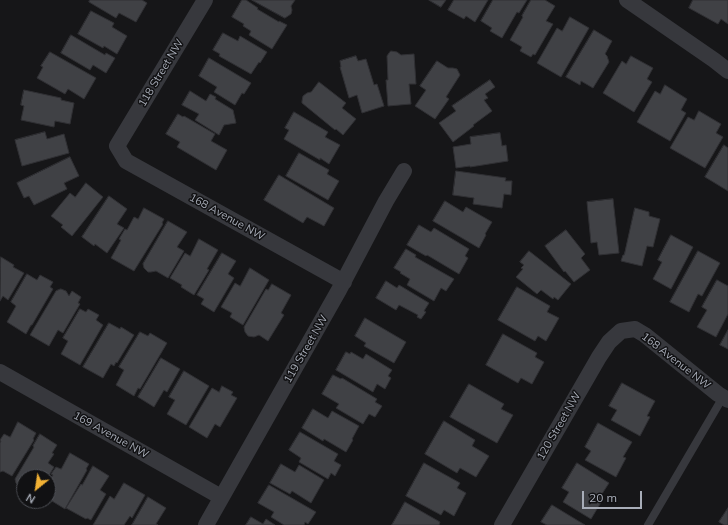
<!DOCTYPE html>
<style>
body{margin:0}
#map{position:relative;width:728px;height:525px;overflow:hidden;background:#161618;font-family:Mulish,sans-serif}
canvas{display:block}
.north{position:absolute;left:16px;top:469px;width:40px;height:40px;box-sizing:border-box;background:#111113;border:1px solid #4d4f55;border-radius:50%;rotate:210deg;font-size:11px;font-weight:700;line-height:16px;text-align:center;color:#a8adb8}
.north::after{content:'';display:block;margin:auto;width:14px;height:18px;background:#f2b134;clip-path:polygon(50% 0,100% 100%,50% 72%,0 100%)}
.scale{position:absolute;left:582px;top:491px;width:60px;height:18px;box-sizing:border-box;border:2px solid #a8adb8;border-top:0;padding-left:5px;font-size:12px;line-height:14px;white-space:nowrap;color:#a8adb8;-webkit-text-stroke:3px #111113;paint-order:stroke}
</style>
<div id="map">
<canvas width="728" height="525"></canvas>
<div class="north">N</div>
<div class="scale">20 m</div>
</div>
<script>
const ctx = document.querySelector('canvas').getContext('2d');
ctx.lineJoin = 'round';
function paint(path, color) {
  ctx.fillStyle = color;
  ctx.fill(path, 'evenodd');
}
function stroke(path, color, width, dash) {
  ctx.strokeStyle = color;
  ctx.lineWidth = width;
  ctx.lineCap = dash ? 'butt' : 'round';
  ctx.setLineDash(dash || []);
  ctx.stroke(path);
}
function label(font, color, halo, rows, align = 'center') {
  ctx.font = font + ' Mulish,sans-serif';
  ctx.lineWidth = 3;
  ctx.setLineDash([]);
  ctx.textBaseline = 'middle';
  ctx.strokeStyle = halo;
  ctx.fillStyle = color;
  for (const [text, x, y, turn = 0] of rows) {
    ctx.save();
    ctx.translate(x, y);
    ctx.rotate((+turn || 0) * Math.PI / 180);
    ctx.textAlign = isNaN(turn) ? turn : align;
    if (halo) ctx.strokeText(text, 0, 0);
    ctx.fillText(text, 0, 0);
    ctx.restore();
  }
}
const building = new Path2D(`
 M90 0H142L147 3 136 22 119 13 116 18 89 2Z
 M242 0H246L258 8 257 9 279 22V21L287 25 272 49 249 35 251 31 243 26 244 24 232 17Z
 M252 0H295L291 6 292 10 291 14 285 18Z
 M429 0H446L441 7Z
 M454 0H488L475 22 466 16 464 19 448 10Z
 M493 0H527L519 13 517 12 502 38 490 31 492 28 481 21Z
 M531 0H545L555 6 546 21 553 24 535 55 533 54 531 57 520 51 522 47 510 40 523 17 522 16Z
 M693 0H728V24L721 19 718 24 689 8Z
 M91 11 114 23 112 27 127 36 117 54 104 46 103 48 78 34Z
 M570 17 589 28 561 77 537 63 557 28 562 31Z
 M594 30 612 41 605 54 607 56 609 62 593 88 581 81 580 85 566 77Z
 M223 33 238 41 240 36 267 52 260 63 259 62 251 74 219 56 220 54 213 50Z
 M71 35 105 55 106 53 115 58 106 73 93 65 90 70 61 53Z
 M391 51 397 52 401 55 414 54 416 84H409L411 104 388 106 386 80H388L387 56 389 53Z
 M50 52 96 78 84 99 68 89 65 94 37 78 43 67 41 66Z
 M356 56 358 61 366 59 374 85 377 84 384 106 362 113 357 95 349 98 340 67H341L340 61Z
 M631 56 653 68 647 79 652 82 634 112 603 93 622 61 626 64Z
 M209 58 251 83 244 94 242 93 235 105 214 92 217 87 199 76Z
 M437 61 448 68H453L457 69 460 75 446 97 449 99 435 119 415 106 426 90 420 86Z
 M490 80 495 87 485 94 488 98 484 100 492 111 473 125 474 126 453 142 439 123 456 111 452 106Z
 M319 82 346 103 342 108 356 119 343 135 336 129 335 130 302 103V101L303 96 307 93 311 92Z
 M665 85 687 99 681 110 686 113 670 141 637 122 655 91 660 94Z
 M24 90 61 98V100L74 103 70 124 55 121 54 127 21 120 24 106 21 105Z
 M190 91 206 101 210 94 216 97 215 99 233 110 236 123 224 125 219 135 195 120 199 114 182 105Z
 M699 111 721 124 716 133 723 137 705 168 670 148 688 117 694 120Z
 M294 112 328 132 325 137 340 145 329 164 320 158V160L284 139 289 130 285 128Z
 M178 114 183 117 184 116 215 134 211 141 227 150 216 170 177 147 180 142 166 134Z
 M45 132 47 139 64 134 69 153 22 166 15 140Z
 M500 133 502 146 506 145 508 161 470 167V166L456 168 453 147 471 144 470 137Z
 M724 145 728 148V191L705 177Z
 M299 153 329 170 327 174 339 181 328 200 286 176Z
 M70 157 79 176 64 183 67 189 34 205 29 196 24 198 17 183Z
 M456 171 506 178 505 181H512L511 195 504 194 502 208 473 204 474 198 453 195Z
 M279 175 334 208 324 226 307 217 303 223 264 200Z
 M86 183 103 197 72 236 61 227 63 225 51 216 70 193 75 197Z
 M109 196 127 209 117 224 124 228 107 253 95 244 94 246 82 237Z
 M613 199 619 253 599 255 597 242 591 243 587 202Z
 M445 201 463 212 466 207 492 222 485 234 486 235 479 248 433 221Z
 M144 208 164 219 162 223 163 224 134 271 111 258 121 240 119 239 125 229 127 230 134 217 138 219Z
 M635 208 649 212V216L660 219 653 247 647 246 642 266 621 261 623 255H624Z
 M168 221 187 232 177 247 184 251 168 278 156 271 151 272H148L144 268 143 264Z
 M419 225 431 232 434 228 469 249 465 256 468 258 459 274 427 255 426 256 407 245Z
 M566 230 585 254 581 258 590 270 574 282 565 271 564 272 545 246Z
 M671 235 693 247 671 289 653 279 662 262 658 260Z
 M199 239 218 250 207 269 209 270 194 295 181 287 182 285 170 278 185 253 190 256Z
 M406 249 416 255 415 257 454 279 446 291 441 288 434 301 407 285 410 279 400 273 401 272 394 268Z
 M529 251 571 284 558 300 554 297 553 299 541 290 537 294 516 277 523 269 521 268 524 265 520 262Z
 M698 251 720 263 702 296 698 294 689 312 670 302Z
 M222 253 236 261 228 274 234 278 214 312 201 304 204 299 197 295Z
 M1 257 14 265 13 267 24 273 8 300 3 296 0 301Z
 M250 268 269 280 243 325 230 317 232 313 221 307 235 283 240 286Z
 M27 274 37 280 40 275 53 282 50 287 53 289 32 325H31L26 334 7 322 16 306 11 302Z
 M717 280 728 286V314L716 337 697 327 707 310 702 307Z
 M386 281 397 288 399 285 429 303 424 311 426 312 421 319 417 317 418 315 399 305 396 310 376 298Z
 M272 284 291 295 281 313 284 315 268 341 259 335 254 337 248 336 245 332 244 327 266 289 268 290Z
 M517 287 550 306 547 312 559 318 546 341 538 336 535 341 498 320Z
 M61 289 66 291 69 296 72 291 81 297 78 303 80 304 63 333 58 330 49 346 30 335 56 291Z
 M80 309 86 312 88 309 99 315 96 320 103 325 80 365 61 354 68 341 63 338Z
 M365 318 406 342 394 363 364 346 366 343 355 336Z
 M109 323 120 329 121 327 134 335 117 363 116 362 114 366 111 364 103 378 83 367Z
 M728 330V349L720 345Z
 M140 332 148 336 150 333 167 343 140 389 138 388 134 396 116 385 124 370 119 367Z
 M503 334 537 353 535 357 544 362 532 384 521 378 518 383 486 365Z
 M346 352 350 354 351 352 363 359 366 354 392 370 388 376 391 378 385 389 377 384 373 392 336 370Z
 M161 358 180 369 167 392 164 390 154 407 138 397Z
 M184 371 209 386 186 425 167 414 175 400 169 397Z
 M333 375 341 379 342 378 377 399 375 402 382 406 375 417 369 414 363 424 336 408 339 404 322 394Z
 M622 383 655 401 647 416 650 417 640 436 611 420 617 410 609 406Z
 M469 384 504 404 501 409 513 415 497 443 450 417Z
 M222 386 233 392 231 395 237 398 220 427 215 424 207 438 189 427 212 388 219 392Z
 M313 409 328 418 332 411 359 426 352 439 353 440 346 452 324 439 323 441 302 428Z
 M444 421 475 440 472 446 489 456 476 477 460 468 457 473 425 454Z
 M18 422 36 433 33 439 34 440 12 476 3 471 0 472V443L1 441 0 440 4 434 10 437Z
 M598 423 632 442 623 457 626 458 616 477 585 460 591 451 585 447Z
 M300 432 338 454 334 461 341 465 335 476 331 473 328 479 299 462 301 458 289 450Z
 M40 434 57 445 52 453 54 454 48 463 54 467 48 477H24V487L19 486 16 483 15 479 34 447 33 446Z
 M70 453 89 464 86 469 87 470 65 509 52 501 53 500 48 497V483L53 475 51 474 56 467 61 469Z
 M424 463 460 483 457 488 466 493 454 516 444 510 441 515 406 496Z
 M577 463 609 483 600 497 603 499 591 519 563 502 569 492 562 488Z
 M281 464 295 472 299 465 324 480 311 503 292 491 290 494 270 483Z
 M93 466 109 476 100 490 106 494 91 520 87 518 86 519 66 508 81 484 82 485Z
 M124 483 145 495 132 518 130 516 124 525H93L110 496 114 499Z
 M269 485 316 512 308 524 305 522 304 525H284L271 517 274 512 258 503Z
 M148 497 166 508 156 524 158 525H132Z
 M405 502 440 522 439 525H392Z
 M552 505 585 525H547L541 522Z
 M728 508V525H724L719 522Z
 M251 517 263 524 266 519 275 525H246Z`);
paint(building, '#404145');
stroke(building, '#303034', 1);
stroke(new Path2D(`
 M648 525 723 397`), '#37383d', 8);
stroke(new Path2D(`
 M205 0 117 146 126 161 344 282
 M627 0 714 60 728 71
 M0 372 221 497
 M206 525 339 290 386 201 404 171
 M502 525 599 357 609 342 621 331 635 329 645 335 718 394 728 400`), '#37383d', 16);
label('11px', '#a8adb8', '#111113', [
 ["118 Street NW",161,73,-59],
 ["168 Avenue NW",227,217,29],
 ["119 Street NW",306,349,-60],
 ["168 Avenue NW",676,361,38],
 ["120 Street NW",559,426,-60],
 ["169 Avenue NW",111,435,29]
]);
</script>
